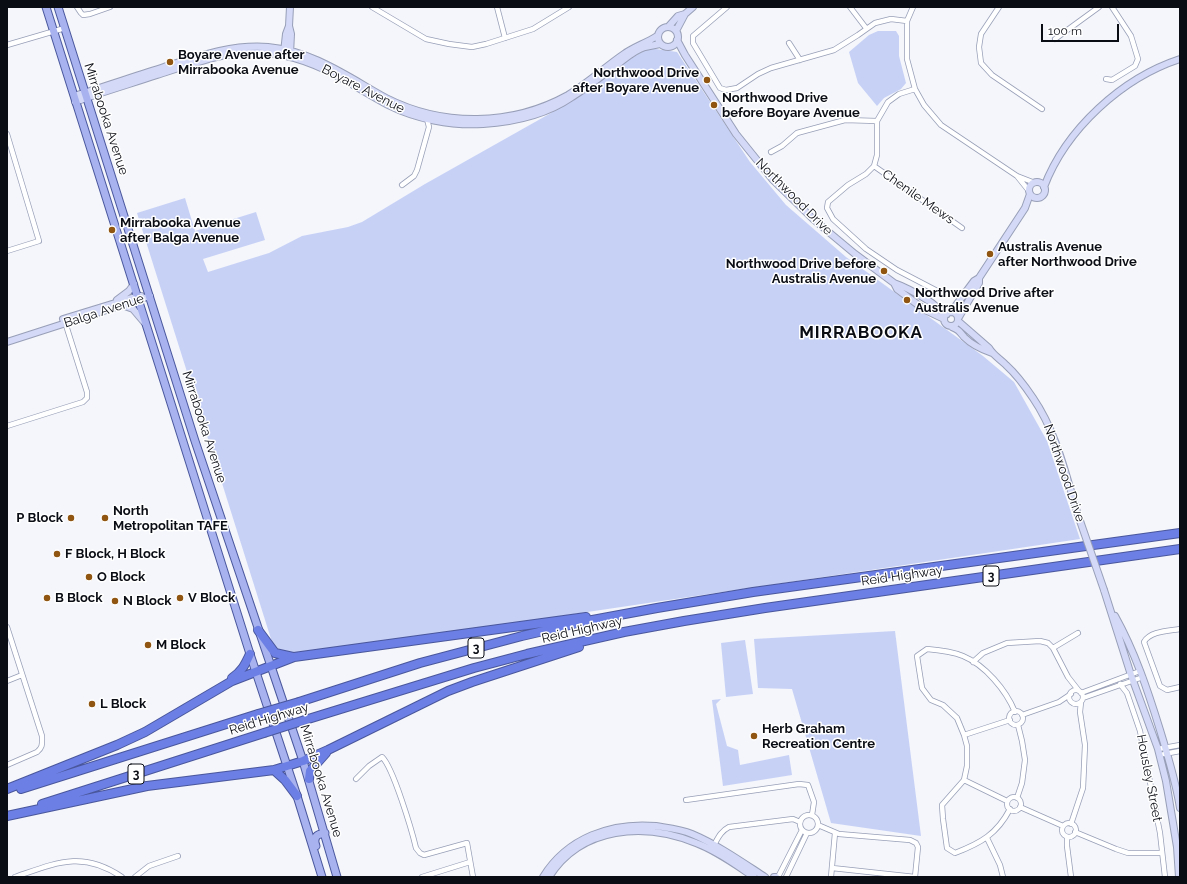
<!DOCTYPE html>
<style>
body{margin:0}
#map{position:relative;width:1187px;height:884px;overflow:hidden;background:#f4f6fb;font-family:Raleway,sans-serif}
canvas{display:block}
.frame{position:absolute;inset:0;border:8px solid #0b0d15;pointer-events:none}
.scale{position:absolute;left:1041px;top:24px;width:78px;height:18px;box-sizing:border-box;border:2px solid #0b0d15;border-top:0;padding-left:5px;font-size:12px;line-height:14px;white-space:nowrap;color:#0b0d15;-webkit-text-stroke:3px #fff;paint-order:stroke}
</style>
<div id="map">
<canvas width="1187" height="884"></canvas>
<div class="frame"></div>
<div class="scale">100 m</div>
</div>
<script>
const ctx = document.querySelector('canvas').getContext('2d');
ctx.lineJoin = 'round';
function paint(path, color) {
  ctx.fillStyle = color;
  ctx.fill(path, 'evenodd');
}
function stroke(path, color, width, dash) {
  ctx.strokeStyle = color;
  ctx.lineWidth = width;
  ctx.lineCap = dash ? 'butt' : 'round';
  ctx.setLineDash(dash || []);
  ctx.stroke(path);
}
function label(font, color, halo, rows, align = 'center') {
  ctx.font = font + ' Raleway,sans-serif';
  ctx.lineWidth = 3;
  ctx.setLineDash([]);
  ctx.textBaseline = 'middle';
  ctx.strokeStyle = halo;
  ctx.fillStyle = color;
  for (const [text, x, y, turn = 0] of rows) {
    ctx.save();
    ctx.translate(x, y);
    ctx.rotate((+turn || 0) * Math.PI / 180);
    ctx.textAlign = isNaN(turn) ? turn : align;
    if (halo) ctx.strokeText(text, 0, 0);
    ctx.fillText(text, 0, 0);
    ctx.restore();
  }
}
paint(new Path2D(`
 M878 31H896L899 36V56L906 83 901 89 884 98 877 106 858 83 849 52 869 35Z
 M649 48 677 52 750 162 786 205 846 257 983 356 1014 382 1047 441 1080 539 277 658 137 213 185 198 195 231 256 212 265 240 203 259 208 272 269 253 302 236 348 227 362 222 425 184 551 113 630 59Z
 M895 631 921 836 831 823 792 689 758 688 754 639Z
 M745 640 753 694 726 697 721 643Z
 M721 699 716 704 727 746 738 750 740 765 789 755 792 775 723 786 712 700Z`), '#c7d1f6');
const street = new Path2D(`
 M77 7 81 13 83 15 90 14 110 7
 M372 7 426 39 449 44 472 47 486 44 533 29 569 7
 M497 7 505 38
 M727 7 693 36V43L720 88 726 90 737 88 758 74 771 68 834 50 858 35 875 23 891 19 907 21
 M850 7 866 28
 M913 7 907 21V59L915 89 924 105 941 125 1017 176 1035 183
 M999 7 981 34 979 47 981 63 992 75 1042 109
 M1055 39 1099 7
 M789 43 800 60
 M7 45 65 28
 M1106 79 1112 80 1135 66 1138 59 1131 36 1112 7
 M915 89 899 94 888 102 877 121V155L874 166 866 174 848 185 828 202 827 208 833 219 866 249 897 270 943 294
 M7 134 39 241 7 251
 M771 152 782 146 797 133 845 120 877 121
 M874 166 962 228
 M1017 176 1029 191
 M402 185 414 176 417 170 429 127 427 119
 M7 426 83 402 87 398V392L65 322
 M7 627 42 736C42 744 43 747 37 752L7 765
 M1180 629C1169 631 1150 631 1144 642L1160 686 1167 690 1180 687
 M1053 648 1078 633
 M973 662 983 653 1007 643 1040 641 1048 643 1053 648 1068 677 1079 691
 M7 681 22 675
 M1120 684 1127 693 1140 731 1160 833 1165 877
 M1069 697a7 7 0 1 1 14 0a7 7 0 1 1-14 0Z
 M1081 693 1140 671
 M1083 698 1143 677
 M1009 718a7 7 0 1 1 14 0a7 7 0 1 1-14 0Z
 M1022 715 1059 702 1071 694
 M964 735 1010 720
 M1158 749 1180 745
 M1164 754 1180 751
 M356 779 369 766 382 757C393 767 412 831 416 848L420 853 424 855 467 843 473 877
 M964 780 1007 801
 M1007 804a7 7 0 1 1 14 0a7 7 0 1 1-14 0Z
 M1017 798 1022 783 1025 760 1022 741 1018 725
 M686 800 799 784 808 785 814 802 812 815
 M1020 807 1063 826
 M1010 809C997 834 981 843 955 853L947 848 943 819 942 805 964 780 967 766V746L964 735 957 718 943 705 931 700 922 688 917 656 927 649C939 650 951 651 963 656 985 665 1006 690 1015 712
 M800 824a9 9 0 1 1 18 0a9 9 0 1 1-18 0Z
 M1062 830a7 7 0 1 1 14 0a7 7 0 1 1-14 0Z
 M1071 824 1083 788 1085 745 1080 712 1081 702
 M818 825 839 834 910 840 916 843 918 847 915 877
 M1075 832 1116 849 1128 853H1162
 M1067 837V846L1071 877
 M987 838 1000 865 1003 877
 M714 845C718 838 721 831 729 827L793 819 800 822
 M832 868 915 877
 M15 877C56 863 82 850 122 877
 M135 877 149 866 178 856
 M422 877 470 862
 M778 877 802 830
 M786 877 807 833
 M831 877 835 833`);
const secondary = new Path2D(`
 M289 26 291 34 290 54
 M669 26 678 16 685 14 693 7
 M658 37a10 10 0 1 1 20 0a10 10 0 1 1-20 0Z
 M676 31 685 14
 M677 40 685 55 736 134 773 180 813 219 855 254 894 283 897 289 925 310 944 319
 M284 52 286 34 289 26 290 7
 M74 96C103 87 132 77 161 68 196 57 231 44 268 47 313 51 348 77 386 98 443 127 512 126 568 95 588 83 605 67 624 54 634 47 646 43 657 36
 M75 102C102 92 130 84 157 75 200 61 240 45 286 56 324 64 354 87 388 105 416 119 451 126 483 124 514 122 546 115 572 97 588 87 603 75 618 64 626 58 635 50 645 47 650 46 655 45 660 44
 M1029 190a8 8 0 1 1 16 0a8 8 0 1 1-16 0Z
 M1044 187C1066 129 1122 78 1180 59
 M894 283C906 287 918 294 929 301 936 305 939 311 947 314
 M117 300 129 291 134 284
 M122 305 133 309 144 322
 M944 319a7 7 0 1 1 14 0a7 7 0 1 1-14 0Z
 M951 312 974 281 979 278
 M959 317 979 283V278L1025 208 1030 194
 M63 319 138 296H141
 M958 321 989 348C993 355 1000 359 1006 365 1017 375 1025 386 1033 398 1057 433 1066 476 1078 515
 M952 327C959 330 959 331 964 337 971 344 983 350 992 353
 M7 342 150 296
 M1104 590 1131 675 1158 749 1166 781 1177 847 1179 877
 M1115 616C1135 652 1148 691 1160 730 1168 756 1176 782 1180 808
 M543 877C567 838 611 822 656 826 668 828 680 829 692 834 718 845 742 862 765 877
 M549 877C581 826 645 822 696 843 717 851 736 865 754 877
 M774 877H776`);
const primary = new Path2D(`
 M46 7 250 654 297 796 322 877
 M58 7 195 441 303 761 337 877
 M316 846C313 838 316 834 325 833`);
const highway = new Path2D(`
 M258 630 275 653 293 657
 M232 678C242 671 245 665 250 654
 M299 702 420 663 522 636 587 621 657 608 753 592 1180 533
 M305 720 474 668 527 654 624 632 684 621 765 608 1180 549
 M274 770 285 780 297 796
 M309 779 310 771 326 753
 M7 789 117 745 145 732 232 681 294 657 586 617
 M21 789 258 714
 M42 804 264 733
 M7 816 147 786 274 770 303 761 328 750 448 691 472 682 579 647`);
stroke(street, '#989fb7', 6);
stroke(secondary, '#989fb7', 8);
stroke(primary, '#4a579c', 9);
stroke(highway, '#4a579c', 10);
stroke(street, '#fff', 4.5);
stroke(secondary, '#d3d9f7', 6);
stroke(primary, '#a7b2ef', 7);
stroke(highway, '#6c7fe4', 8);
const secondaryBridge = new Path2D(`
 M1078 515 1104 590`);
const highwayBridge = new Path2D(`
 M258 714 299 702
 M264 733 305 720`);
stroke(secondaryBridge, '#989fb7', 8, []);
stroke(highwayBridge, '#4a579c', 10, []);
stroke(secondaryBridge, '#d3d9f7', 6);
stroke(highwayBridge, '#6c7fe4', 8);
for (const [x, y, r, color] of [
 [170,62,4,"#8f5511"],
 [707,80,4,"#8f5511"],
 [714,105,4,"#8f5511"],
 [112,230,4,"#8f5511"],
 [990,254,4,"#8f5511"],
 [884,271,4,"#8f5511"],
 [907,300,4,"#8f5511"],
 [71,518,4,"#8f5511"],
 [105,518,4,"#8f5511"],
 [57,554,4,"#8f5511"],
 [89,577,4,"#8f5511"],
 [47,598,4,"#8f5511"],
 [180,598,4,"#8f5511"],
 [115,601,4,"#8f5511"],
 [148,645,4,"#8f5511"],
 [92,704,4,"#8f5511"],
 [754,736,4,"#8f5511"]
]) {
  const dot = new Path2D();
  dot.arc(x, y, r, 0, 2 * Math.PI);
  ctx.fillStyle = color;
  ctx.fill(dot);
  stroke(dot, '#fff', 1.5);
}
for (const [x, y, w] of [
 [991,576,16],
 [476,648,16],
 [136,774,16]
]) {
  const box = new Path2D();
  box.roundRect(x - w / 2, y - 10, w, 20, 3);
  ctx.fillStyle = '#fff';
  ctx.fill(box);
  stroke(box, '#0b0d15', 1);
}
label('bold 12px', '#0b0d15', null, [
 ["3",991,576],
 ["3",476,648],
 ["3",136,774]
]);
label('bold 13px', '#0b0d15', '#fff', [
 ["Boyare Avenue after",178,55],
 ["Mirrabooka Avenue",178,70],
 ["Northwood Drive",699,73,"right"],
 ["after Boyare Avenue",699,88,"right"],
 ["Northwood Drive",722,98],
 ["before Boyare Avenue",722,113],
 ["Mirrabooka Avenue",120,223],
 ["after Balga Avenue",120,238],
 ["Australis Avenue",998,247],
 ["after Northwood Drive",998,262],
 ["Northwood Drive before",876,264,"right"],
 ["Australis Avenue",876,279,"right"],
 ["Northwood Drive after",915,293],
 ["Australis Avenue",915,308],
 ["North",113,511],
 ["Metropolitan TAFE",113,526],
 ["P Block",63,518,"right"],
 ["F Block, H Block",65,554],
 ["O Block",97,577],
 ["B Block",55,598],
 ["V Block",188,598],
 ["N Block",123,601],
 ["M Block",156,645],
 ["L Block",100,704],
 ["Herb Graham",762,729],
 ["Recreation Centre",762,744]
], 'left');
label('13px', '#0b0d15', '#fff', [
 ["Boyare Avenue",363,89,27],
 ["Mirrabooka Avenue",106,119,72],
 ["Northwood Drive",794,197,45],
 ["Chenile Mews",918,197,35],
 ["Balga Avenue",104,311,-18],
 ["Mirrabooka Avenue",204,427,72],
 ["Northwood Drive",1064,473,71],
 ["Reid Highway",902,576,-8],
 ["Reid Highway",582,630,-13],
 ["Reid Highway",269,719,-17],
 ["Housley Street",1149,778,79],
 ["Mirrabooka Avenue",321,781,73]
]);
ctx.letterSpacing = '1px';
label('bold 17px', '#0b0d15', '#fff', [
 ["MIRRABOOKA",861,333]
]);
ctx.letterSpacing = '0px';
</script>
